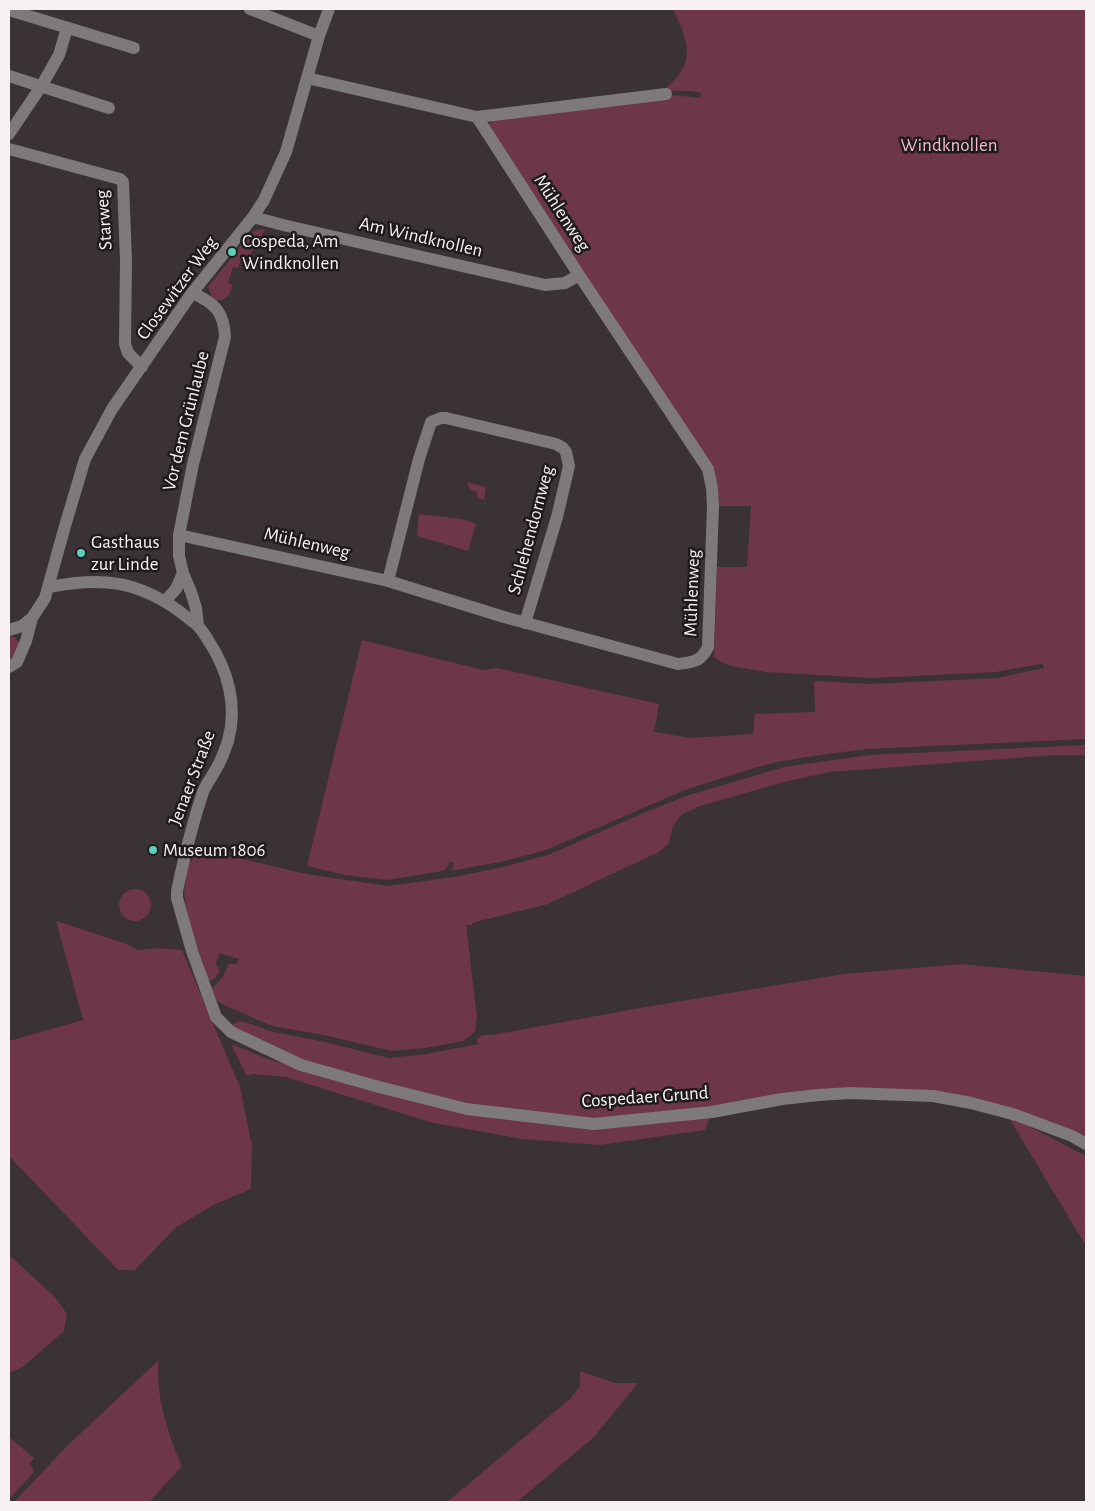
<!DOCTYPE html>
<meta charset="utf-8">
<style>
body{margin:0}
#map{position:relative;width:1095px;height:1511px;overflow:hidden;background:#3b3235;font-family:"Alegreya Sans",sans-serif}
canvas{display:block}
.frame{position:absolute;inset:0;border:10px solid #f7f1f3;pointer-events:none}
</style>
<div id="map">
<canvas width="1095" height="1511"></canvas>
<div class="frame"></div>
</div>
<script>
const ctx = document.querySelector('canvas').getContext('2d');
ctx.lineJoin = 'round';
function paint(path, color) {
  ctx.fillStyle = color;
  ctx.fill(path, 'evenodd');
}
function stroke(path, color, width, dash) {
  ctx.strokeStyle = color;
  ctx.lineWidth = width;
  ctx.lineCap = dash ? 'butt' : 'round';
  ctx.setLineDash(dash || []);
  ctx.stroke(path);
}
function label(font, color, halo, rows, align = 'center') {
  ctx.font = font + ' "Alegreya Sans",sans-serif';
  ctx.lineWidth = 5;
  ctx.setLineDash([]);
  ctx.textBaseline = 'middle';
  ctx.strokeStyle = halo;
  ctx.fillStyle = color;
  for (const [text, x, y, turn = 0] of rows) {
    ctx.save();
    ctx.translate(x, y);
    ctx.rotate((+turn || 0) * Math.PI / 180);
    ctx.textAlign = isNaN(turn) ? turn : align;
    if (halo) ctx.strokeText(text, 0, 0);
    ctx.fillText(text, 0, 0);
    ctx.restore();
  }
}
paint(new Path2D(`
 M673 9H1086V739L867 749 827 754 782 761 754 768 685 790 546 850 505 861 456 870H451L454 863 450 861 448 866 443 871 387 880 345 875 307 866 362 640 483 670 497 668 659 704 654 732 690 738 753 734 755 714 815 712 814 681 870 684 997 678 1044 668 1043 664H1040L996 672 873 678 766 672 730 666 718 660 714 657 717 567H747L751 506H718V486L714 469 625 337 488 125 494 119 664 99 674 95 700 98 701 93 691 91H663C669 85 675 80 680 73 695 53 682 28 673 9Z
 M265 229 250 256 243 254 238 268 233 267 228 283 232 285C231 296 223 303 213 299L208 287 251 233 257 230Z
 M467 482 486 487 484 500 478 498 476 491 470 490Z
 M419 514 462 519 476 524 468 551 417 536Z
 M9 636 15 637 19 643 13 656 9 660Z
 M1086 745V755H1055L830 772 784 782 700 806 681 815 673 826 669 843 659 852 548 904 475 922 471 925H466L477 1017 475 1032 463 1041 426 1048 391 1051 324 1035 272 1026 222 1004 216 1000 212 988 222 978 229 964H237L239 959 219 953 216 964 220 971 215 978 209 981 189 923 184 894 188 865 194 857 204 854 243 859 306 874 388 886 460 876 507 866 548 855 641 814 686 796 784 767 869 755Z
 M119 905a16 16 0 1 1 32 0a16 16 0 1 1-32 0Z
 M56 921 124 943 138 950 159 948 182 950 240 1087 252 1146 251 1189 213 1205 175 1228 135 1270H118L9 1156V1041L83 1020Z
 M961 964 1086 976V1140L934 1093 712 1108 595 1119 469 1103 382 1083 275 1052 233 1029V1024L238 1021 252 1024 269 1031 325 1042 389 1058 426 1054 479 1044 476 1040 482 1035H492L640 1008 844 974Z
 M231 1044 271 1060 379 1092 593 1127 710 1116 705 1130 599 1145 523 1139 433 1123 286 1077 252 1074 247 1076Z
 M1009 1118C1036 1128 1060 1143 1086 1156V1246Z
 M9 1255 55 1297 67 1314 64 1331 23 1367 9 1373Z
 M159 1360C154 1392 169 1437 182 1466L149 1502H14L68 1445Z
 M580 1371 615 1383H638L594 1437 517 1502H447L571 1398 580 1386Z
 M9 1437 34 1458 30 1463 34 1472 9 1499Z`), '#6d3649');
stroke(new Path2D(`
 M250 9 319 36
 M9 10 134 48
 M9 76 109 108
 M307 78 477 117 666 94
 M9 134 42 85 59 55 67 28
 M9 149 120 179 123 182 126 261 125 344 128 353 142 367
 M253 217 283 225 545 285 565 283 579 275
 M192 293C215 303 224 312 225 337L193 464 179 535V556L183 573 191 592 196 608 198 626
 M179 535 388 581 504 617 678 664C693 662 701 662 708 647L713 507 712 488 708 469 579 275 477 117
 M388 581 419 459 431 422 441 418H446L556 444 563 448 566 452 569 466 557 517 525 623
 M49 587C100 577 136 580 179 611 185 616 191 620 197 625 201 629 205 635 208 640 228 670 238 706 228 741 225 750 221 761 216 769 212 777 206 784 203 792 192 825 184 858 177 891V898L192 951 216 1017 231 1032 301 1065 379 1087 467 1109 594 1124 712 1112 782 1099 819 1095 850 1093 933 1096 971 1103 1016 1115 1072 1136 1086 1144
 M165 601 176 589 183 573
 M9 630 22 626 32 618 45 598 65 526 85 459 112 409 192 293 253 217 264 200 286 152 319 36 329 9
 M9 667 17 662 26 641 32 618`), '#7e797a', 12);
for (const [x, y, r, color] of [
 [232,252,5,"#5dceb9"],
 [81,553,5,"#5dceb9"],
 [153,850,5,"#5dceb9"]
]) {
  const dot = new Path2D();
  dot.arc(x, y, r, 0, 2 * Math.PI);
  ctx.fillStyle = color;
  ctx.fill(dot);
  stroke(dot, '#1f1b1c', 2);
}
label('19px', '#f4bacb', '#1f1b1c', [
 ["Windknollen",949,145]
]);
label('19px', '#f7f1f3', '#1f1b1c', [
 ["Mühlenweg",562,213,57],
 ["Starweg",104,220,-94],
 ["Am Windknollen",421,237,13],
 ["Closewitzer Weg",177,288,-54],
 ["Vor dem Grünlaube",186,421,-76],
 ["Schlehendornweg",531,530,-75],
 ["Mühlenweg",307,543,13],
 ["Mühlenweg",692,593,-88],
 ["Jenaer Straße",192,778,-69],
 ["Cospedaer Grund",645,1097,-4]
]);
label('19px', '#f7f1f3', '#1f1b1c', [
 ["Cospeda, Am",242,241],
 ["Windknollen",242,263],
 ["Gasthaus",91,542],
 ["zur Linde",91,564],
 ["Museum 1806",163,850]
], 'left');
</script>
